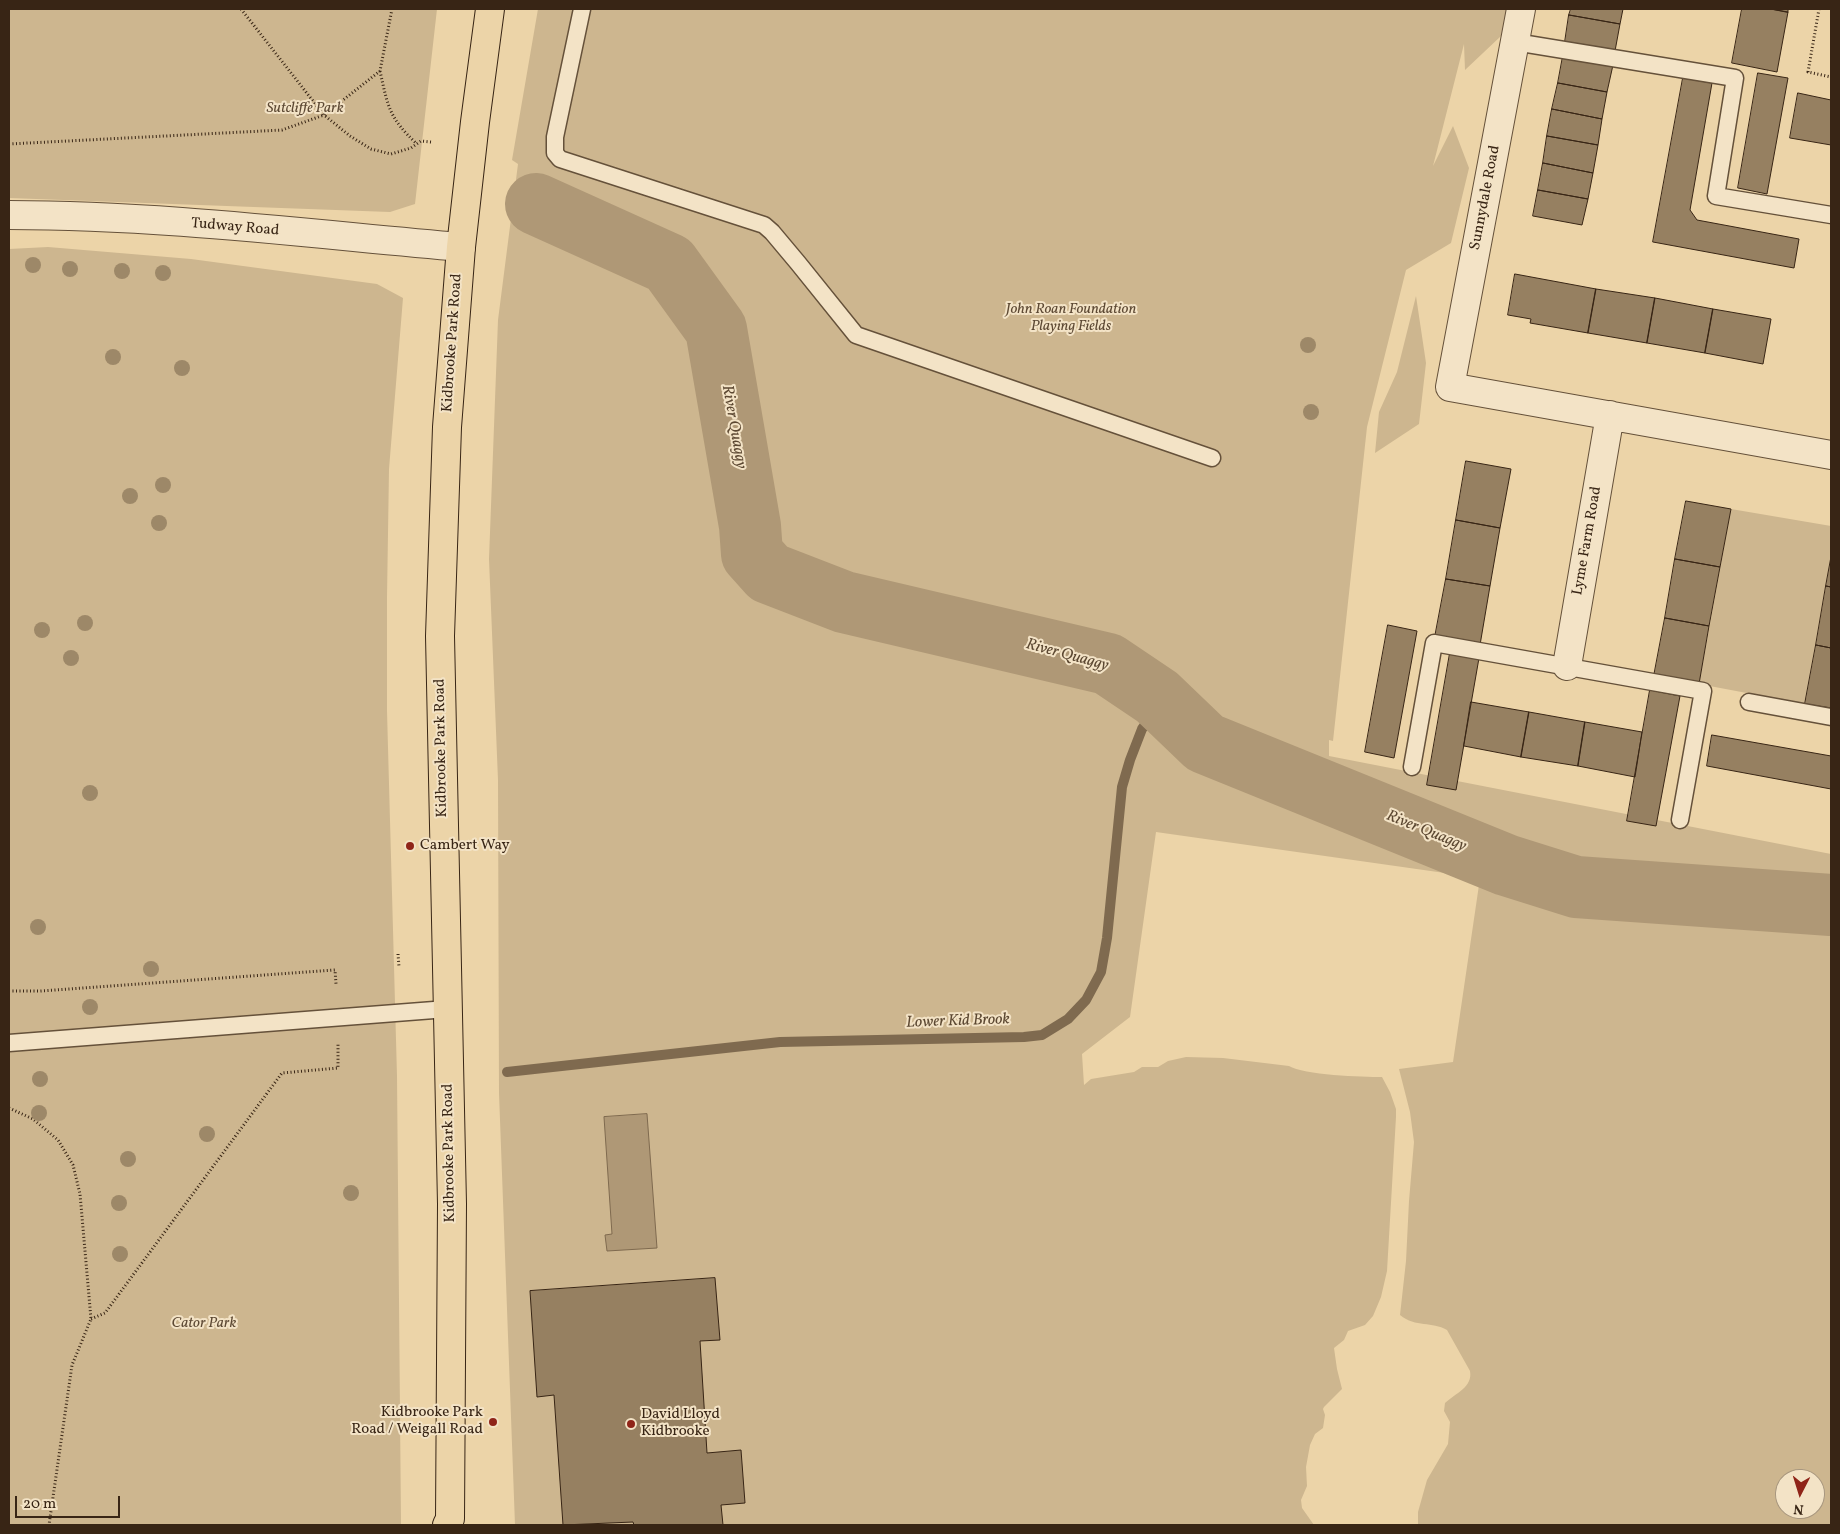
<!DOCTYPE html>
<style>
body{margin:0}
#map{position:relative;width:1840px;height:1534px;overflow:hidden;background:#ecd4a8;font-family:Vollkorn,serif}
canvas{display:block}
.frame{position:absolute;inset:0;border:10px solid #382515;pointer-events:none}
.north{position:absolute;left:1775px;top:1469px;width:50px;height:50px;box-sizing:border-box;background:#f3e3c6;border:1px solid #a8977f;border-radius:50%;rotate:185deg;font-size:14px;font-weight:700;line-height:20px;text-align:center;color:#382515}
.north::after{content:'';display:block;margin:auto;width:18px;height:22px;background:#8f2418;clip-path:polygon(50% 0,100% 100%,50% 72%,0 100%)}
.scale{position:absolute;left:15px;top:1496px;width:105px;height:22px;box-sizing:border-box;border:2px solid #382515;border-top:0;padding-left:6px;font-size:15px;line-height:18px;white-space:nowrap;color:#382515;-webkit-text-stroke:4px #f3e3c6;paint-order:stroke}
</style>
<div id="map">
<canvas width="1840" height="1534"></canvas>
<div class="frame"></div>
<div class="north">N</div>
<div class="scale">20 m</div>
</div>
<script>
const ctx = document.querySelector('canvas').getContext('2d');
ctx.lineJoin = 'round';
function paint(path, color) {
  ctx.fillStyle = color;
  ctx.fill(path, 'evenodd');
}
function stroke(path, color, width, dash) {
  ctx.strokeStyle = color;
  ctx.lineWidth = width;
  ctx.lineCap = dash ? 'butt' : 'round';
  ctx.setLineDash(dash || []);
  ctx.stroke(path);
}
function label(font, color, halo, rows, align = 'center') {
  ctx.font = font + ' Vollkorn,serif';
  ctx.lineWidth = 4;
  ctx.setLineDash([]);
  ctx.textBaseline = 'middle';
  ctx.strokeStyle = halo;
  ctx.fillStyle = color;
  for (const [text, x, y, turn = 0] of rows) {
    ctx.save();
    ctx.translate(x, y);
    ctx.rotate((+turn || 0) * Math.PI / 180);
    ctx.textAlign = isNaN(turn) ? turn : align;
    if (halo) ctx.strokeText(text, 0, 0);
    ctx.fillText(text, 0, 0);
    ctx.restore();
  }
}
paint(new Path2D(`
 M9 9H437L415 204 390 212 9 198Z
 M538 9H1507L1501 36 1465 70 1464 44 1433 166 1453 126 1469 168 1451 243 1406 270 1367 427 1333 741 1329 740V756L1831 854V1525H1418V1512L1427 1480 1448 1444 1450 1422 1444 1411 1445 1403C1456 1393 1473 1387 1470 1371L1447 1330C1432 1321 1416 1328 1400 1315L1406 1261 1409 1201 1414 1142 1410 1112 1399 1069 1453 1062 1480 878 1156 832 1130 1017 1082 1054 1084 1085 1091 1079 1134 1072 1142 1067H1158L1168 1061 1186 1057 1223 1058 1289 1066C1303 1075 1363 1077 1382 1077L1390 1092 1396 1109V1117L1387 1271 1381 1297 1373 1316 1365 1325 1348 1331 1344 1340 1334 1348 1337 1369 1342 1389 1324 1407 1323 1409 1325 1415 1323 1428 1315 1434 1310 1445 1306 1467 1307 1486 1301 1500 1302 1508 1314 1525H515L499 1093 498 780 489 559 498 320 518 164 512 160ZM1785 1479H1815V1509H1785Z
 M48 247 191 259 377 284 403 298 389 469 387 597V711L397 1076 401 1525H9V249Z
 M1416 296 1426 363 1419 424 1375 453 1379 412 1397 372Z
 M1731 509 1831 526V557L1805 704 1699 684Z`), '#cdb68f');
const water = new Path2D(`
 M647 1114 657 1248 607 1251 605 1235 612 1234 604 1117Z`);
paint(water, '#af9876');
stroke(water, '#7f6a4f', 1);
stroke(new Path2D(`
 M507 1072 780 1042 1024 1037 1042 1035 1068 1019 1086 1000 1101 972 1107 938 1122 787 1130 760 1142 729 1161 702`), '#7f6a4f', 10);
stroke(new Path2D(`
 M536 204 669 264 716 329 750 526 752 554 769 573 844 602 1108 664 1157 697 1205 743 1506 865 1576 887 1831 905`), '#af9876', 62);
const building = new Path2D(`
 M1571 9H1623L1620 24 1569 15Z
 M1742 9H1771L1788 12 1777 72 1732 63Z
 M1771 9H1788V12Z
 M1569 15 1620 24 1615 51 1565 42Z
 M1563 56 1613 65 1607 92 1558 83Z
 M1758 73 1788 78 1767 194 1738 188Z
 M1683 78 1712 83 1690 210 1697 220 1799 239 1794 268 1653 242Z
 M1558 83 1607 92 1602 119 1552 109Z
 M1798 93 1831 100V145L1790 138Z
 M1552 109 1602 119 1598 145 1547 136Z
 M1547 136 1598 145 1593 173 1543 163Z
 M1543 163 1593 173 1588 199 1538 190Z
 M1538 190 1588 199 1582 225 1533 216Z
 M1515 274 1596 289 1588 333 1530 323 1531 319 1508 315Z
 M1596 289 1655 298 1647 343 1588 333Z
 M1655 298 1713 309 1705 353 1647 343Z
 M1713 309 1771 319 1763 364 1705 353Z
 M1466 461 1511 469 1500 528 1456 520Z
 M1686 501 1731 509 1720 567 1675 559Z
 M1456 520 1500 528 1490 586 1446 579Z
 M1831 557V587L1826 586Z
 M1675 559 1720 567 1709 626 1665 618Z
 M1446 579 1490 586 1480 645 1435 637Z
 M1826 586 1831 587V648L1816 645Z
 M1665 618 1709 626 1699 684 1654 676Z
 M1388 625 1417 631 1394 758 1365 752Z
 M1816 645 1831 648V708L1805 704Z
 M1450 653 1479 658 1456 790 1427 785Z
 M1650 690 1680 696 1656 826 1627 821Z
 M1471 702 1529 712 1521 757 1464 746Z
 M1529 712 1585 722 1578 766 1521 757Z
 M1585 722 1642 732 1635 777 1578 766Z
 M1712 735 1831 756V789L1707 766Z
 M715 1278 720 1340 700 1341 707 1453 741 1450 745 1503 721 1505 723 1525H634L633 1522 563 1525 554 1395 537 1397 530 1291Z`);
paint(building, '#968061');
stroke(building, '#382515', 1);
const service = new Path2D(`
 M582 9 555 137V153L560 159 764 225 772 232 798 263 856 335 1212 458
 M1515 42 1735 78 1716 196 1831 215
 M1749 702 1831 717
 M1412 767 1434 643 1703 691 1680 820
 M9 1043 447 1009`);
const minor = new Path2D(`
 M1521 9 1450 387 1831 455
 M9 215C160 215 311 234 461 247
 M1567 666 1610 415`);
const trunk = new Path2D(`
 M447 1525 450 1519 452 1204 440 636 447 427 461 247 475 122 490 9`);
stroke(service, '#65513a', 19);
stroke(minor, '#65513a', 30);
stroke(trunk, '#382515', 30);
stroke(new Path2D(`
 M241 9 324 115 350 136 371 149 391 154 411 148 421 141 431 142
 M1819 9 1808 72 1831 77
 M380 71C388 107 389 118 417 144
 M9 144 282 130 324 115 380 71 392 9
 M398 954 399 967
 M9 991H40L335 970 336 984
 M9 1108 33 1119 58 1140 73 1165 80 1194 91 1319 72 1365 49 1525
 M91 1319 105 1313 282 1073 338 1068V1043`), '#382515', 3, [1, 2.5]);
stroke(service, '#f3e3c6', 16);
stroke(minor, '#f3e3c6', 28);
stroke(trunk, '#ecd4a8', 28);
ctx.fillStyle = '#9d8868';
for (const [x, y] of [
 [33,265],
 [70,269],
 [122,271],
 [163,273],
 [1308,345],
 [113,357],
 [182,368],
 [1311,412],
 [163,485],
 [130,496],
 [159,523],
 [85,623],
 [42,630],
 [71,658],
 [90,793],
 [38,927],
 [151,969],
 [90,1007],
 [40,1079],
 [39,1113],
 [207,1134],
 [128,1159],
 [351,1193],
 [119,1203],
 [120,1254]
]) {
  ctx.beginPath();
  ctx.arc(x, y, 8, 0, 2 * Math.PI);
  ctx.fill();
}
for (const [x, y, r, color] of [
 [410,846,5,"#8f2418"],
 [493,1422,5,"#8f2418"],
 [631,1424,5,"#8f2418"]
]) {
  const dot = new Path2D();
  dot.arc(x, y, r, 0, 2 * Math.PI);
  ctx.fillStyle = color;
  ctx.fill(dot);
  stroke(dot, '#f3e3c6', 2);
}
label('italic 15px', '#5d4934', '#f3e3c6', [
 ["Sutcliffe Park",305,109],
 ["John Roan Foundation",1071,310],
 ["Playing Fields",1071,327],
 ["Cator Park",204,1324]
]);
label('15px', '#382515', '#f3e3c6', [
 ["Sunnydale Road",1486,198,-79],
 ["Tudway Road",235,228,5],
 ["Kidbrooke Park Road",453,343,-86],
 ["Lyme Farm Road",1588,541,-80],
 ["Kidbrooke Park Road",442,748,-91],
 ["Kidbrooke Park Road",450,1153,-91]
]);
label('15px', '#382515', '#f3e3c6', [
 ["Cambert Way",420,846],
 ["Kidbrooke Park",483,1413,"right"],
 ["Road / Weigall Road",483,1430,"right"],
 ["David Lloyd",641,1415],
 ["Kidbrooke",641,1432]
], 'left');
label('italic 16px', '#5c4832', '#f3e3c6', [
 ["River Quaggy",733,427,80],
 ["River Quaggy",1067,656,15],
 ["River Quaggy",1426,832,22],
 ["Lower Kid Brook",958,1022,-2]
]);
</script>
